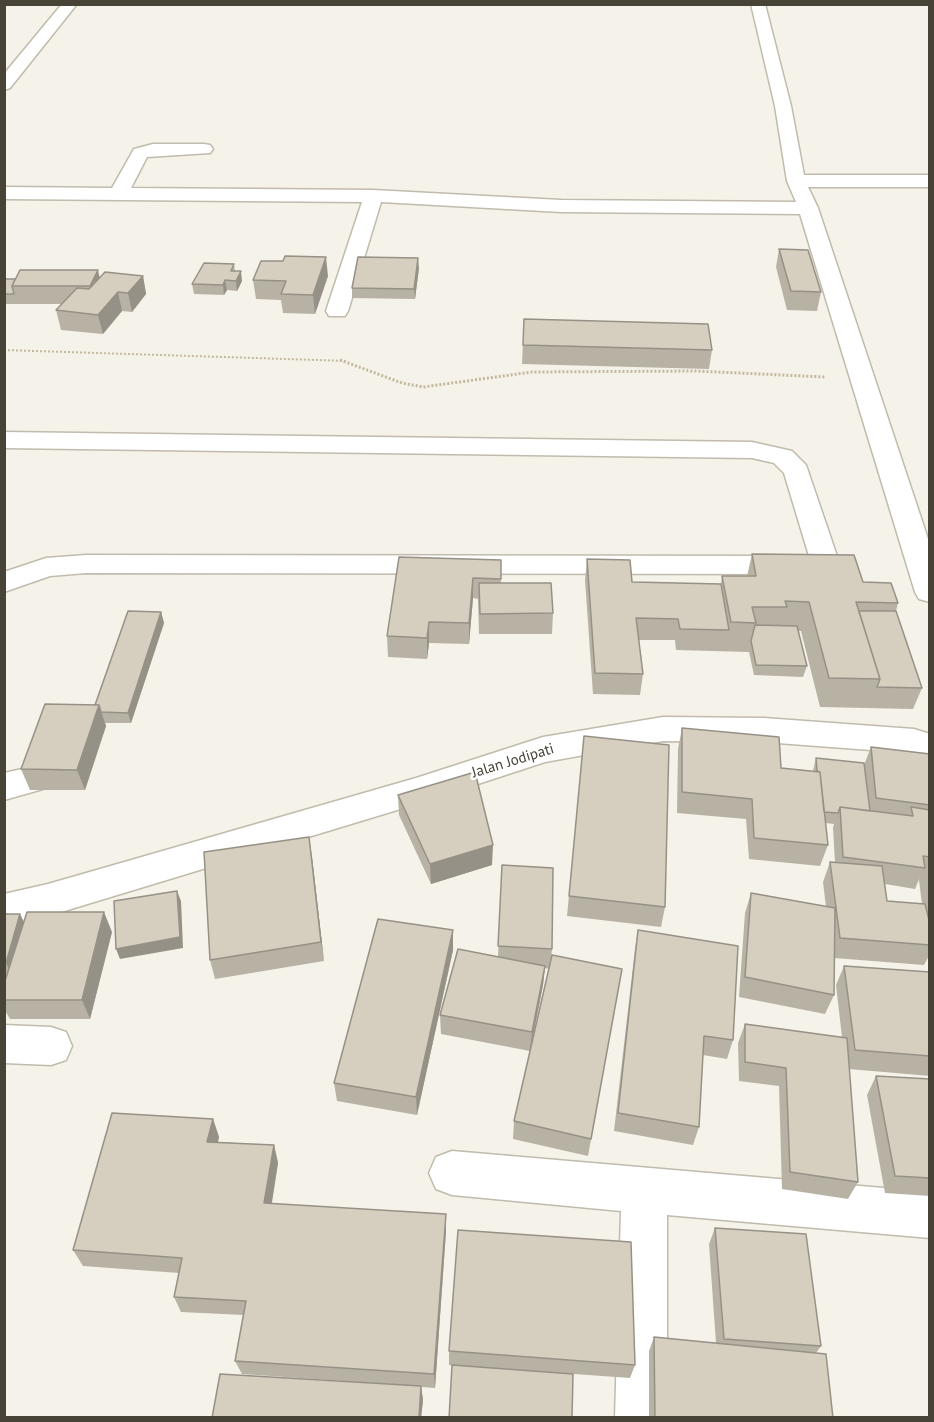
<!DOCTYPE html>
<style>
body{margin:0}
#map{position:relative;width:934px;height:1422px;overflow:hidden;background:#f5f2e9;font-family:"PT Sans",sans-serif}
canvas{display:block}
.frame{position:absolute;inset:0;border:6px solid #484337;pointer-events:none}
</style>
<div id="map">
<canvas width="934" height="1422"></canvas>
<div class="frame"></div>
</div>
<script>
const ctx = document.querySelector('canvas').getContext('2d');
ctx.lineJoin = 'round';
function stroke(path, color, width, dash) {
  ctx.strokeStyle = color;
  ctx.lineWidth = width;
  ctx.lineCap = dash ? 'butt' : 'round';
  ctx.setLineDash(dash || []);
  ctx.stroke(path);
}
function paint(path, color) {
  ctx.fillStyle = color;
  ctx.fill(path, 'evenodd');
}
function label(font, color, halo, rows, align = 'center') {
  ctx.font = font + ' "PT Sans",sans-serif';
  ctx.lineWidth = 5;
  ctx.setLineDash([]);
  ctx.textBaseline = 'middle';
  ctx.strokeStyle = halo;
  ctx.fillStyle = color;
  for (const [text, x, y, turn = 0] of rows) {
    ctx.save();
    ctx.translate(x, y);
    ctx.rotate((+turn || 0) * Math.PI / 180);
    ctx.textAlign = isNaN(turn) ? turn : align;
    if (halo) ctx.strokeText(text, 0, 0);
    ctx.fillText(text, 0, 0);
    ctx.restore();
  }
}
const minor = new Path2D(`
 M62 4H77L10 88 4 90V74Z
 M751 4H765L791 106 804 175H930V187H808L818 208 930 545V602L919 599 915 592 800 214 561 212 381 202 348 311 345 316H329L326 311 362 202 4 199V187L112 188 134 149 153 144H204L210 145 213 149 210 153 147 157 131 188 373 190 561 200 796 202 787 181 775 106Z
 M4 432 752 442 792 451 806 465 838 559 832 569 807 574 86 573 50 576 4 592V572L46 558 86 555 809 556 784 473 774 463 752 458 4 448Z
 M663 717 764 718 914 729 930 734V759L911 753 764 742 663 741 545 762 417 804 48 916 4 926V894L48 884 416 778 543 737Z
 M31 767 43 771 48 780 43 789 4 800V773Z
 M4 1025 51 1027 66 1032 72 1046 66 1060 51 1065 4 1063Z
 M452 1151 930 1192V1238L667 1215V1418H615L621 1211 452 1195 436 1189 429 1173 436 1157Z`);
stroke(minor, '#c0bbac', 3);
stroke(new Path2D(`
 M4 350 348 361`), '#c2b89d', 2, [2, 2]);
stroke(new Path2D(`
 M340 360 402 383 423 387 532 372 696 371 825 377`), '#c2b89d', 3, [2, 2]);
paint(minor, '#fff');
paint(new Path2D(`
 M779 249 821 292 817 311 787 310 776 267Z
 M234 264 235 271 242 281 237 291 227 290 224 295 194 294 192 284Z
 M419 268 415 299 352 298V288Z
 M143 276 146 294 132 312 122 311 103 334 61 330 56 310 62 304H4V279L99 278Z
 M328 276 315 314 283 313 281 300 256 299 253 280Z
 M524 319 712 350 709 369 522 364Z
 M752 554 863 582 898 603 896 611 922 688 913 709 820 707 801 631H798L807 666 803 677 754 675 749 652 676 650 675 640H639L643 674 640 695 593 694 585 580 587 559 632 582 721 584 722 576H747Z
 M399 557 501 560V583L553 613 552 634H479L478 599 473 598 469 644 429 643 427 659 388 657 387 636Z
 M161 612 164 623 131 723H105L106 726 85 790H30L21 769 95 705Z
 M682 728 781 768 813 771 816 758 864 765 871 747 930 754V954L924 965 834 958V995L825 1014 739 997 745 913 751 893 826 907 823 882 830 862H835L833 828 834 824 825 823 828 845 820 866 749 859 746 819 677 813 678 749ZM920 877 919 880 922 904 887 901 885 884 915 889Z
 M584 736 665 907 661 927 567 916Z
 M398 795 492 865 431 884 399 815Z
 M312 857 324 961 215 979 210 960Z
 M502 865 552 949 551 961 622 969 588 1156 513 1139 514 1121 549 969 545 968 543 985 530 1051 441 1034 440 1015 498 957Z
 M4 914H20L24 922 112 932 90 1019H10L4 1009Z
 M453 930V950L417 1115 337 1101 334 1083Z
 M638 930 733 1040 727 1059 703 1055 699 1127 693 1145 614 1131 635 949Z
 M844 966 930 972V1076L849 1069 858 1182 848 1199 782 1189 779 1086 739 1081 738 1043 745 1024 842 1037 836 985Z
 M876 1076 930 1079V1196L885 1193 867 1095Z
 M213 1119 219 1137 218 1142 274 1145 278 1163 272 1203 446 1231 435 1388 421 1387 423 1400 421 1418H212L402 1385 242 1374 235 1361 244 1315 181 1312 174 1297 179 1273 83 1266 73 1250Z
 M715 1228 821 1346 816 1353 833 1418H649V1351L654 1337 716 1343 709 1244Z
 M449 1351 635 1365 630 1378 449 1365Z`), '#b8b2a4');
paint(new Path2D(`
 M326 257 328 276 315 314 313 295Z
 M418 258 419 268 415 299 414 289Z
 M98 270 102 289 95 304 90 286Z
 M241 271 242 281 237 291 236 281Z
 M143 276 146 294 132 312 128 293Z
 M225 280 227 290 224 295 223 285Z
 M118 292 122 311 103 334 98 315Z
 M473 578V598L469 644V623Z
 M161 612 164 623 131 723 128 713Z
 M429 622V643L427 659V638Z
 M99 705 106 726 85 790 77 770Z
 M309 837 312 857 324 961 321 942Z
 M493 845 492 865 431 884 430 864Z
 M177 891 181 901 183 948 120 959 116 949Z
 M104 912 112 932 90 1019 82 1000Z
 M20 914 29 934 16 983 6 963Z
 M453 930V950L417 1115 416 1097Z
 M545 966 543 985 530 1051 532 1032Z
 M213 1119 219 1137 214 1159 207 1142Z
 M274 1145 278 1163 269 1219 264 1203Z
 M446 1214V1231L435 1388 434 1374Z
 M421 1386 423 1400 421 1418H419Z`), '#969186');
const building = new Path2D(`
 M779 249 808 250 821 292 791 291Z
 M285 256 326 257 313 295 281 294 286 281 253 280 261 261H283Z
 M358 257 418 258 414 289 352 288Z
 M204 263 234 264 231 271H241L236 281 225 280 223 285 192 284Z
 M20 270H98L90 286H12Z
 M105 272 143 276 128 293 118 292 98 315 56 310 77 288 89 289Z
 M4 279H15L12 286 14 294H4Z
 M524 319 708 324 712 350 523 345Z
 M752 554 854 555 863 582 891 583 898 603 856 602 880 679 829 678 809 602 785 601 787 607H752L756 623 731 622 722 576H756Z
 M399 557 501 560V579L473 578 469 623 429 622 427 638 387 636Z
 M587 559 630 560 632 582 721 584 729 630 680 629 678 619 636 618 643 674 595 673Z
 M479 583H551L553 613 480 614Z
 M128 611 161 612 128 713 101 712 99 705H95Z
 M859 611H896L922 688 877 687 880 679Z
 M755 625 797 626 807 666 756 665 751 641Z
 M45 704 99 705 77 770 21 769Z
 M682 728 779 737 781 768 820 772 828 845 754 838 752 799 682 792Z
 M584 736 669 745 665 907 569 896Z
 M871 747 930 754V805L876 798Z
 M816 758 864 763 870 811 840 807 838 813 824 812 820 772 817 771Z
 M475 772 493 845 430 864 398 795Z
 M840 807 913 816 911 807 930 810V857L923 856 925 868 843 857Z
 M309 837 321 942 210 960 204 852Z
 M830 862 882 866 887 901 925 904 930 924V945L840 938Z
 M502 865 553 868 552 949 498 946Z
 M177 891 180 937 116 949 114 901Z
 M751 893 835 908 834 995 745 977Z
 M27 912H104L82 1000H4V984Z
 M4 914H20L6 963H4Z
 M378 919 453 930 416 1097 334 1083Z
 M638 930 738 946 733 1040 704 1036 699 1127 618 1113Z
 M458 949 545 966 532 1032 440 1015Z
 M552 955 622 969 591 1139 514 1121Z
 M844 966 930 972V1056L855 1050Z
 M745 1024 847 1038 858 1182 790 1172 786 1068 745 1062Z
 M876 1076 930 1079V1178L895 1176Z
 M112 1113 213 1119 207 1142 274 1145 264 1203 446 1214 434 1374 235 1361 246 1301 174 1297 182 1258 73 1250Z
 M715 1228 806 1234 821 1346 724 1339Z
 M458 1230 631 1242 635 1365 449 1351Z
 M654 1337 826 1354 833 1418H655Z
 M452 1365 573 1374 572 1418H449Z
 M220 1374 421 1386 419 1418H212Z`);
paint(building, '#d6cfbf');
stroke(building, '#969186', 1.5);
label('15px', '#484337', '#fff', [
 ["Jalan Jodipati",513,761,-17]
]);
</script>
